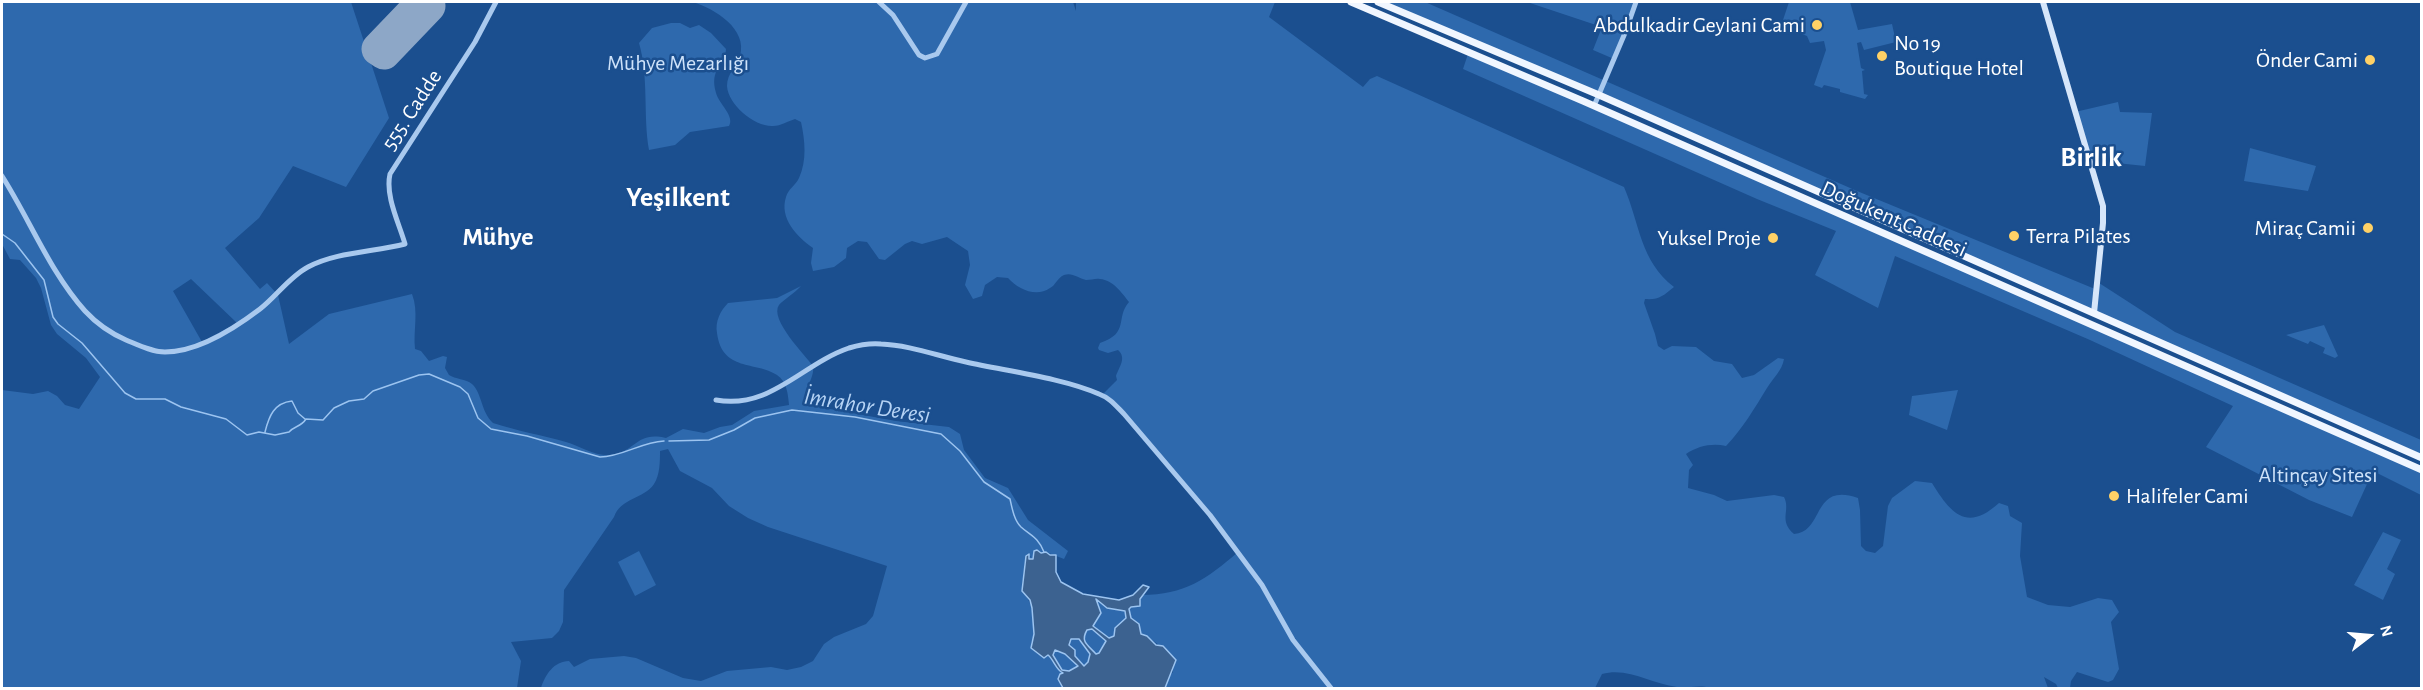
<!DOCTYPE html>
<meta charset="utf-8">
<style>
body{margin:0}
#map{position:relative;width:2423px;height:690px;overflow:hidden;background:#1b4f8f;font-family:"Alegreya Sans",sans-serif}
canvas{display:block}
.frame{position:absolute;inset:0;border:3px solid #fff;pointer-events:none}
.north{position:absolute;left:2339px;top:606px;width:60px;height:60px;-webkit-text-stroke:4px #1b4f8f;paint-order:stroke;rotate:74deg;font-size:16px;font-weight:700;line-height:24px;text-align:center;color:#fff}
.north::after{content:'';display:block;margin:auto;width:21px;height:27px;background:#fff;clip-path:polygon(50% 0,100% 100%,50% 72%,0 100%)}
</style>
<div id="map">
<canvas width="2423" height="690"></canvas>
<div class="frame"></div>
<div class="north">N</div>
</div>
<script>
const ctx = document.querySelector('canvas').getContext('2d');
ctx.lineJoin = 'round';
function paint(path, color) {
  ctx.fillStyle = color;
  ctx.fill(path, 'evenodd');
}
function stroke(path, color, width, dash) {
  ctx.strokeStyle = color;
  ctx.lineWidth = width;
  ctx.lineCap = dash ? 'butt' : 'round';
  ctx.setLineDash(dash || []);
  ctx.stroke(path);
}
function label(font, color, halo, rows, align = 'center') {
  ctx.font = font + ' "Alegreya Sans",sans-serif';
  ctx.lineWidth = 5;
  ctx.setLineDash([]);
  ctx.textBaseline = 'middle';
  ctx.strokeStyle = halo;
  ctx.fillStyle = color;
  for (const [text, x, y, turn = 0] of rows) {
    ctx.save();
    ctx.translate(x, y);
    ctx.rotate((+turn || 0) * Math.PI / 180);
    ctx.textAlign = isNaN(turn) ? turn : align;
    if (halo) ctx.strokeText(text, 0, 0);
    ctx.fillText(text, 0, 0);
    ctx.restore();
  }
}
paint(new Path2D(`
 M2 2H351L389 118 346 187 293 166 259 218 225 248 260 289 267 283 278 295 289 344 329 314 412 294C419 312 413 330 415 349L421 351 429 361 443 356 447 357 445 368 449 375C455 379 466 379 472 384 482 393 481 412 493 423 517 431 542 435 566 442 579 446 597 457 611 455 637 451 636 431 666 438L683 429 704 433 720 427 732 425 754 411 789 405C788 394 787 382 777 375 756 361 722 372 717 333 715 322 720 311 728 303L777 298 801 286C795 293 783 300 779 305 769 319 805 355 813 366 815 380 802 388 807 403L819 407 896 421 949 427 960 434 964 450 985 478 1008 488 1028 520 1068 551 1064 559 1046 552H1034L1033 559H1029L1031 556 1025 559 1022 588 1032 607 1034 634 1031 643 1033 650 1049 655 1063 673 1060 680 1063 688H541C545 675 554 661 569 661L574 667 590 659 624 656 636 658 683 678 701 681 727 671 771 667 787 670 801 667 813 661 824 644 834 637 866 624 873 616 887 566 768 527 748 518 729 506 712 488 680 471 668 449 660 451C660 461 660 475 654 484 644 499 620 498 614 517L564 590 563 622 559 631 552 638 511 642 521 661 517 688H2V390L33 394 48 391 57 396 65 405 79 409 100 377 86 358 57 334 51 325 41 288 36 278 20 260 10 259 2 244ZM191 279 237 323 202 342 173 291Z
 M693 2H1073L1076 11V2H1275L1269 17 1363 87 1370 79 1377 76 1624 187C1640 224 1640 261 1674 287 1663 296 1659 300 1645 299L1644 303 1655 334 1658 346 1664 350 1672 346 1696 347 1714 361 1732 364 1742 378 1754 375 1778 358 1784 359C1782 371 1773 378 1767 388 1754 409 1743 428 1726 446 1712 443 1698 446 1686 454L1693 465 1689 470 1688 488 1714 495 1727 501 1774 495 1784 497C1791 511 1778 520 1794 534 1825 532 1811 482 1858 498L1860 510 1861 546 1866 551 1875 553 1883 546 1888 506 1892 498 1915 481 1932 483C1951 514 1967 532 1999 503L2008 506 2010 516 2022 523 2020 556 2027 597 2048 605 2070 607 2098 598 2112 600 2119 612 2111 622 2119 669 2113 680 2108 682 2077 672 2071 681 2070 688H2058L2056 684 2044 677 2048 688H1710C1698 684 1688 689 1677 687 1651 684 1629 667 1602 674L1595 688H1165L1167 679 1173 672 1174 658C1165 649 1151 638 1141 634L1139 624 1131 618 1129 608 1140 606 1139 601 1142 595C1184 595 1207 579 1238 552L1124 414 1102 395 1117 380 1116 376C1119 367 1127 358 1118 350L1108 353 1099 350 1098 348 1100 343C1130 333 1115 318 1129 302 1122 293 1113 280 1100 279 1096 278 1091 280 1086 280 1078 278 1072 272 1064 275 1057 278 1056 285 1050 288 1036 298 1018 289 1008 278L997 277 985 285 982 296 973 299 965 285 970 265 968 251 947 237 922 244 912 241 905 244 885 260 879 259 867 242 858 241 847 248 846 258 834 267 813 271 811 263 813 248C797 237 779 218 786 197 788 189 796 185 799 178 807 160 805 141 801 122L795 119C788 121 781 126 773 126 755 127 728 105 727 86 727 73 737 66 740 56 748 29 715 9 693 2Z
 M1378 2H1425L1857 191 2095 289 2096 281 2175 332 2421 440V454Z
 M1527 2H1636L1614 59 1593 50 1602 27Z
 M1789 2H1850L1858 30 1892 24 1896 42 1864 50 1861 42 1857 43 1861 68 1865 70 1862 71 1864 94 1868 95 1865 99 1840 92V89L1824 85 1822 88 1814 85 1826 50 1824 41 1810 43 1807 36 1781 26Z
 M671 23H680L690 28 699 25 711 33 726 49C725 67 709 68 716 93 719 104 735 116 729 126L690 132 675 145 649 150C643 116 649 78 639 43L652 28Z
 M1469 51 2421 470V495L2373 471 2352 517 2309 500 2206 447 2233 406 2090 340 1895 256 1878 308 1815 275 1836 231 1757 199 1463 69Z
 M2118 102 2120 112 2152 113 2145 166 2088 160 2075 112Z
 M2250 148 2316 166 2308 191 2244 181Z
 M2324 325 2338 356 2335 358 2323 353 2325 348 2310 341 2308 344 2286 335Z
 M1958 390 1947 430 1909 415 1912 396Z
 M2383 532 2401 540 2387 569 2395 574 2383 600 2354 585Z
 M639 551 656 585 635 596 618 562Z
 M1096 599 1107 608 1125 611 1126 618 1119 626 1114 637 1109 638 1093 626 1101 613Z
 M1092 629 1106 641 1099 653 1095 654C1088 644 1080 642 1087 630Z
 M1071 639H1079L1090 654 1088 662 1084 666 1075 656V650L1069 647V642Z
 M1055 650 1065 654 1078 666 1069 671 1062 670 1053 653Z`), '#2e69ad');
const water = new Path2D(`
 M1037 550 1041 553 1046 552 1050 555H1056V572L1061 582 1083 594 1119 600 1133 595 1143 585 1149 587 1140 599V606L1131 607 1129 609 1131 618 1139 624 1141 634 1147 636 1156 645 1163 646 1176 660 1165 688H1063L1058 679 1060 674 1063 673C1056 670 1054 660 1048 655L1044 658 1031 648 1034 634 1032 608 1030 600 1022 591 1026 556 1029 554V559H1033L1034 551ZM1096 599 1107 608 1125 611 1126 618 1115 628 1114 636 1109 638 1093 626 1101 613ZM1092 629 1106 641 1099 653 1096 654C1088 645 1080 642 1087 630ZM1071 639H1079L1090 654 1088 662 1084 666 1075 656V650L1069 645ZM1055 650 1065 654 1078 666 1069 671 1062 670 1053 655Z`);
paint(water, '#3c6290');
stroke(water, '#9cc4f0', 1.5);
stroke(new Path2D(`
 M2 234 15 243 44 280 53 317 58 324 82 343 125 393 136 399H165L181 407 226 419 247 435 259 432 275 435 289 432C294 426 301 427 306 419L323 420 334 408 349 401 364 399 373 391 419 375 429 374 460 387 468 394 478 418 491 429 527 436 600 457C622 457 641 442 664 441
 M265 432C269 416 274 403 292 401L298 413 305 419
 M669 441 709 440 734 430 755 418 792 410 855 417 941 434 960 451 984 482 1010 499C1012 508 1014 520 1021 527 1031 536 1038 537 1044 552`), '#9cc4f0', 1.5);
stroke(new Path2D(`
 M423 2 378 49 384 53 429 6 424 2`), '#8da7c7', 33);
stroke(new Path2D(`
 M879 2 893 15 919 55 925 58 937 54 966 2
 M1594 106 1625 33 1636 2
 M2 176C30 220 50 272 85 311 97 324 110 333 126 340 138 345 152 352 165 352 198 352 235 328 260 309 276 297 289 277 308 267 336 252 374 252 405 244 399 223 385 196 390 174L475 42 496 2
 M716 400C770 410 802 364 849 348 859 345 870 343 881 344 909 345 938 356 966 362 1006 371 1063 378 1099 394 1110 398 1116 406 1124 414L1210 515 1262 585 1293 640 1331 688`), '#a9c9ee', 5);
stroke(new Path2D(`
 M2043 2 2103 206V223L2094 313`), '#d6e6fa', 6);
stroke(new Path2D(`
 M1351 2 1583 101 2422 470
 M1378 2 1599 95 2422 458`), '#f0f6ff', 7);
for (const [x, y, r, color] of [
 [1817,25,6,"#ffd166"],
 [1882,56,6,"#ffd166"],
 [2370,60,6,"#ffd166"],
 [2368,228,6,"#ffd166"],
 [2014,236,6,"#ffd166"],
 [1773,238,6,"#ffd166"],
 [2114,496,6,"#ffd166"]
]) {
  const dot = new Path2D();
  dot.arc(x, y, r, 0, 2 * Math.PI);
  ctx.fillStyle = color;
  ctx.fill(dot);
  stroke(dot, '#1b4f8f', 2);
}
label('22px', '#fff', '#1b4f8f', [
 ["Abdulkadir Geylani Cami",1805,25],
 ["No 19",1894,43,"left"],
 ["Boutique Hotel",1894,68,"left"],
 ["Önder Cami",2358,60],
 ["Miraç Camii",2356,228],
 ["Terra Pilates",2026,236,"left"],
 ["Yuksel Proje",1761,238],
 ["Halifeler Cami",2126,496,"left"]
], 'right');
label('22px', '#cfe3fa', '#1b4f8f', [
 ["Mühye Mezarlığı",678,63],
 ["Altinçay Sitesi",2318,475]
]);
label('22px', '#fff', '#1b4f8f', [
 ["555. Cadde",412,110,-57],
 ["Doğukent Caddesi",1894,219,24]
]);
label('italic 24px', '#b5d3f5', '#1b4f8f', [
 ["İmrahor Deresi",867,406,9]
]);
label('bold 26px', '#fff', '#1b4f8f', [
 ["Mühye",498,237]
]);
label('bold 28px', '#fff', '#1b4f8f', [
 ["Birlik",2091,158],
 ["Yeşilkent",678,198]
]);
</script>
